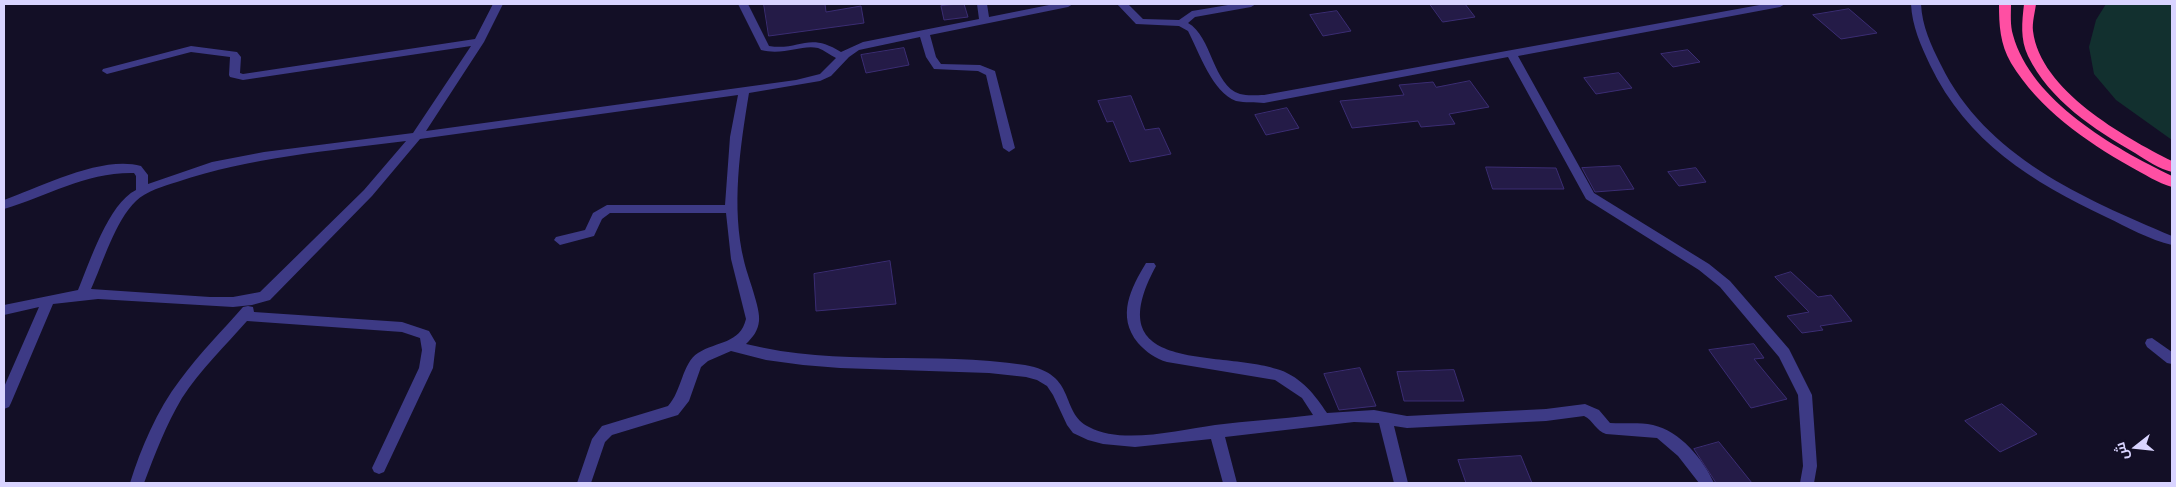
<!DOCTYPE html>
<meta charset="utf-8">
<style>
body{margin:0}
#map{position:relative;width:2176px;height:487px;overflow:hidden;background:#130f26;font-family:"Space Grotesk",Cairo,sans-serif}
canvas{display:block}
.frame{position:absolute;inset:0;border:5px solid #d9d4ff;pointer-events:none}
.north{position:absolute;left:2111px;top:422px;width:50px;height:50px;-webkit-text-stroke:4px #130f26;paint-order:stroke;rotate:254deg;font-size:14px;font-weight:700;line-height:20px;text-align:center;color:#d9d4ff}
.north::after{content:'';display:block;margin:auto;width:18px;height:22px;background:#d9d4ff;clip-path:polygon(50% 0,100% 100%,50% 72%,0 100%)}
</style>
<div id="map">
<canvas width="2176" height="487"></canvas>
<div class="frame"></div>
<div class="north">ش</div>
</div>
<script>
const ctx = document.querySelector('canvas').getContext('2d');
ctx.lineJoin = 'round';
function paint(path, color) {
  ctx.fillStyle = color;
  ctx.fill(path, 'evenodd');
}
function stroke(path, color, width, dash) {
  ctx.strokeStyle = color;
  ctx.lineWidth = width;
  ctx.lineCap = dash ? 'butt' : 'round';
  ctx.setLineDash(dash || []);
  ctx.stroke(path);
}
paint(new Path2D(`
 M2106 4H2172V140L2116 100 2094 74 2089 47 2096 20Z`), '#12302f');
const building = new Path2D(`
 M764 4H825L826 12 861 6 864 23 769 36Z
 M964 4 968 17 944 20 941 6Z
 M1430 4H1465L1475 17 1443 22Z
 M1849 9 1877 33 1841 39 1813 15Z
 M1337 11 1351 31 1323 36 1310 15Z
 M904 48 909 65 866 73 861 55Z
 M1688 50 1700 62 1673 67 1661 54Z
 M1619 73 1632 88 1596 94 1584 78Z
 M1470 81 1489 107 1449 114 1455 124 1421 127 1418 121 1352 128 1340 101 1404 95 1399 85 1433 82 1436 87Z
 M1131 96 1145 130 1159 128 1171 154 1130 162 1113 121 1107 122 1098 101Z
 M1287 108 1299 128 1266 135 1255 115Z
 M1620 166 1634 189 1595 192 1582 168Z
 M1486 167 1556 168 1564 189H1493Z
 M1696 168 1706 182 1679 186 1668 172Z
 M890 261 896 304 816 311 814 274Z
 M1791 272 1818 297 1831 295 1852 321 1820 326 1823 330 1802 333 1787 316 1809 312 1775 277Z
 M1754 344 1764 358 1754 359 1787 399 1751 408 1709 350Z
 M1360 368 1376 406 1339 410 1324 374Z
 M1454 370 1464 401H1404L1397 372Z
 M2002 404 2037 434 2000 452 1965 421Z
 M1719 442 1752 483H1716L1694 449Z
 M1521 456 1532 483H1466L1458 460Z`);
paint(building, '#241b47');
stroke(building, '#3b2d73', 1);
paint(new Path2D(`
 M493 4H503L484 42 426 131 796 80 820 74 836 58C830 55 824 50 818 48 802 44 784 56 761 50L738 4H748L769 46C800 51 808 31 841 52L863 42 979 19 977 4H987L989 17 1054 4H1073L1068 7 930 35 936 57 941 64 980 65 995 71 1015 148 1009 152 1003 148 986 75 978 71 934 69 926 57 920 37 859 50 849 57 831 76 820 81 749 93C740 148 731 207 744 261 747 275 761 309 759 321 758 331 753 337 746 344 838 367 932 351 1025 365 1078 374 1059 412 1089 427 1122 445 1179 430 1215 425 1247 421 1281 419 1313 415L1302 398 1275 380 1167 362C1156 359 1146 352 1138 343 1116 316 1131 288 1146 263H1154L1156 266C1096 376 1220 349 1280 370 1302 378 1315 395 1327 413L1374 410 1407 416 1546 409 1585 404 1599 410 1610 423C1624 424 1639 422 1653 425 1680 431 1703 459 1714 483H1699L1678 456 1657 438 1606 434C1596 431 1593 420 1584 416L1546 421 1407 428 1394 426 1408 483H1394L1379 423 1354 422 1225 437 1237 483H1223L1211 439 1135 447 1103 444 1088 440 1073 433 1067 425 1053 395 1047 386 1037 380 1026 377 989 373 840 368 803 365 766 360 731 351 708 361 701 367 689 401 678 415 612 435 605 442 591 483H577L592 439 602 426 668 406C682 391 682 363 698 353 717 341 740 344 746 319L731 259 726 213H610L602 219 594 236 560 245 554 240 556 237 585 230 593 213 607 205H725L730 137 738 95 420 139 372 196 270 300 252 305 233 307 98 299 53 304 11 403 9 407 4 409V387L39 307 4 315V305L78 290C90 262 108 204 136 190V176L134 173C86 172 48 196 4 209V200C40 187 102 155 141 166L148 175V184L212 162 264 152 413 133 471 46 243 80 230 77 229 75 230 57 191 52 107 74 102 71 103 69 191 46 237 52 241 57 240 73 243 74 475 39ZM406 141 364 190 260 292 233 297H210L91 289C103 263 115 221 136 201 146 191 164 186 177 182 251 157 329 151 406 141Z
 M1117 4H1128L1143 19 1179 20 1192 11 1234 4H1256L1251 7 1195 17 1188 23C1212 36 1213 86 1240 94 1247 96 1257 95 1264 95L1765 4H1785L1780 7 1518 56 1594 193 1709 264 1730 281 1789 349 1812 395 1817 466 1814 483H1800L1803 466 1798 395 1779 357 1720 287 1699 270 1586 199 1508 57 1264 103C1255 102 1245 103 1236 101 1212 92 1199 52 1188 31L1179 26 1136 24Z
 M1911 4H1921C1922 26 1931 45 1941 65 1986 157 2083 198 2172 236V245C2150 240 2127 227 2106 217 2032 182 1967 142 1930 65 1921 46 1912 26 1911 4Z
 M248 306 253 307 254 312 402 322 429 331 436 343 433 368 384 472 379 474 374 472 372 468 419 368 422 350 420 338 402 332 247 321C225 346 200 370 182 398 166 425 155 454 144 483H130C141 448 157 410 180 380 199 354 222 331 243 307Z
 M2152 338 2172 352V364L2167 363 2147 347 2145 343 2147 339Z`), '#3d3a85');
paint(new Path2D(`
 M1999 4H2011C2011 14 2010 25 2013 35 2031 101 2114 148 2172 176V187C2158 183 2144 174 2131 167 2085 141 2039 109 2011 63 2000 44 1999 25 1999 4Z
 M2024 4H2036C2035 12 2032 23 2033 31 2040 90 2124 137 2172 161V172C2159 169 2146 160 2135 153 2095 130 2049 100 2028 56 2020 39 2022 22 2024 4Z`), '#ff4fa3');
</script>
